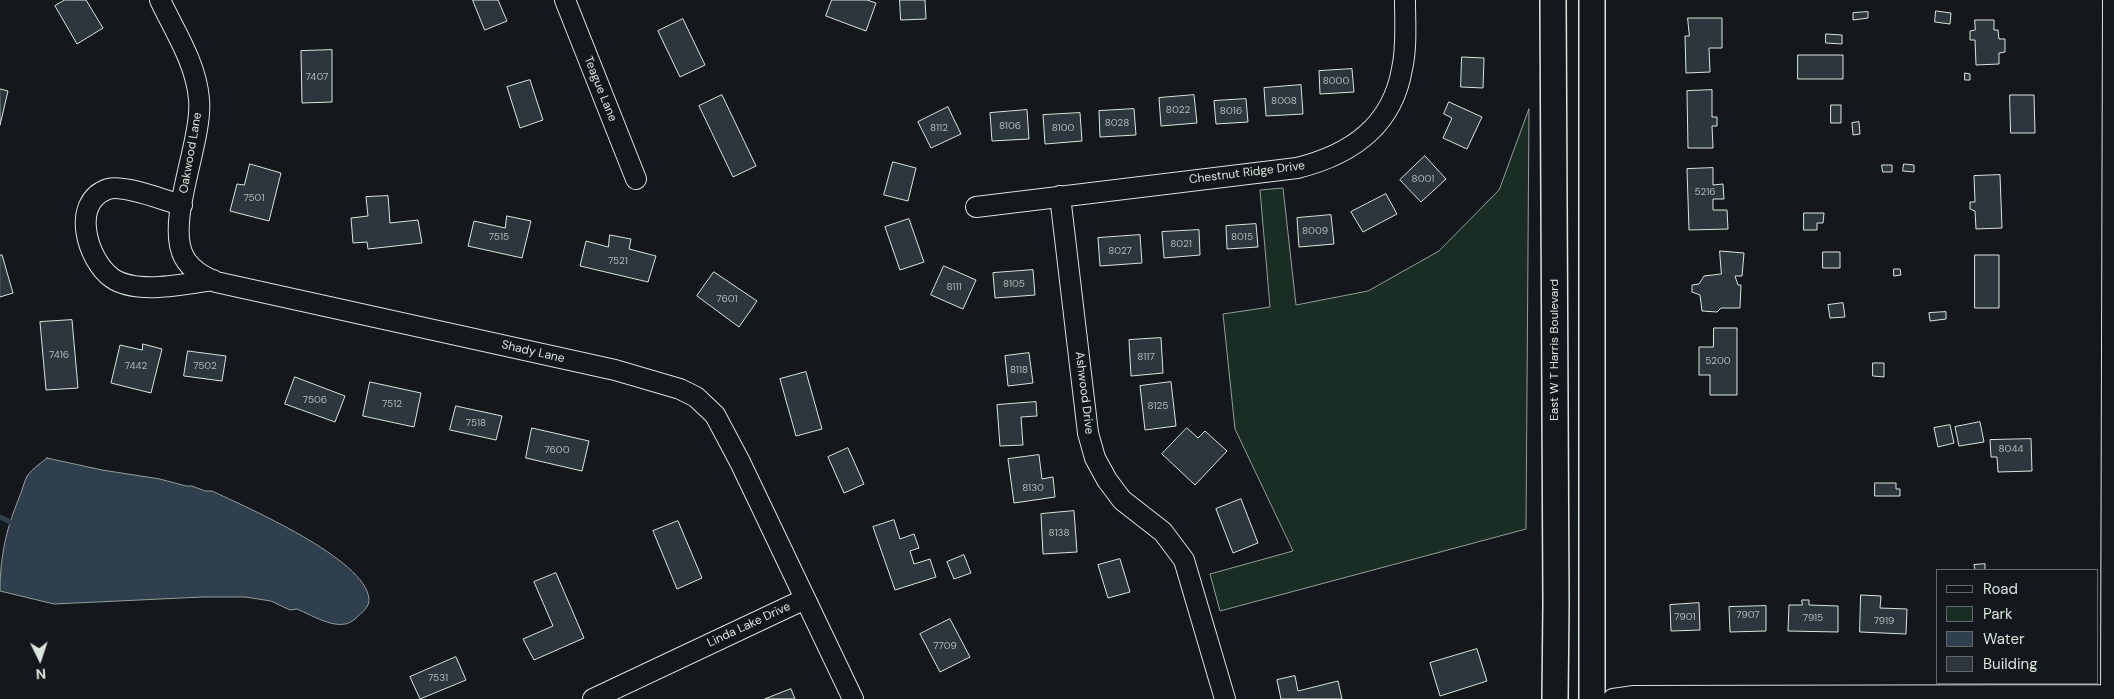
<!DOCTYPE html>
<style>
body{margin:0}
#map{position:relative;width:2114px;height:699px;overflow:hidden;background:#14181c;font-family:"DM Sans",sans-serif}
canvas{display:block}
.legend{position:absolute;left:1936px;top:569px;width:162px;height:115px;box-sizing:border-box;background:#14181c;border:1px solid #626a69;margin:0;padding:6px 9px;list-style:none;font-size:15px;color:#d8e6dc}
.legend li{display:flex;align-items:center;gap:10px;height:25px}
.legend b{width:25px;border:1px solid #626a69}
.north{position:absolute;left:15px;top:634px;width:50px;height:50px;-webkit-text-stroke:4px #14181c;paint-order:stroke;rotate:176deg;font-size:14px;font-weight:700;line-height:20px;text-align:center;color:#d8e6dc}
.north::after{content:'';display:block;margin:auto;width:18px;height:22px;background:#d8e6dc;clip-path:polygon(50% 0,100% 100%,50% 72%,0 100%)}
</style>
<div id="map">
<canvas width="2114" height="699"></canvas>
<ul class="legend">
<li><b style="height:6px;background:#14181c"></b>Road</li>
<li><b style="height:14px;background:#1a2d24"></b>Park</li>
<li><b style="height:14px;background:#2f3f4d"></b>Water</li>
<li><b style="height:14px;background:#2c363c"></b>Building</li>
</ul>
<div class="north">N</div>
</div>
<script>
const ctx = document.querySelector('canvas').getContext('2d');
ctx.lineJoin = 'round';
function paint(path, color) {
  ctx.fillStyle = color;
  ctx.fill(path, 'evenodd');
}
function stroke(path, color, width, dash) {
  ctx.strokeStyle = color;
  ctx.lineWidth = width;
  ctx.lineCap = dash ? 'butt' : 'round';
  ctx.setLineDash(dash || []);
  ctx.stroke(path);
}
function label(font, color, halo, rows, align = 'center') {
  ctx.font = font + ' "DM Sans",sans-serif';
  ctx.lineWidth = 4;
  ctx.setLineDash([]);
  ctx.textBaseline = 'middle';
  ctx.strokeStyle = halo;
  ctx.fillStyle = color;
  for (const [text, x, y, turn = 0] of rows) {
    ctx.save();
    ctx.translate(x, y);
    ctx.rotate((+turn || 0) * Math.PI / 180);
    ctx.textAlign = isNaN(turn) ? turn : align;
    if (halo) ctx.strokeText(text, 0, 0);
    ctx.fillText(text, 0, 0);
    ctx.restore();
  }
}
const green = new Path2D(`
 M1529 109 1526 529 1220 611 1210 574 1293 551 1235 429 1223 314 1270 307 1260 190 1283 188 1296 305 1368 291 1439 251 1499 190Z`);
paint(green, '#1a2d24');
stroke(green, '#939e99', 1);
const water = new Path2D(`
 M47 458 102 470 160 479 186 486H192L205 491H212C246 507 366 559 369 599 370 607 361 613 356 618 341 634 314 616 297 609L290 610 271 601 245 597H203L54 604 0 591C0 557 6 529 19 498 22 491 24 482 27 476 32 469 41 463 47 458Z`);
paint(water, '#2f3f4d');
stroke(water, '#939e99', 1);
stroke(new Path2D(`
 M0 517 14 524`), '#2f3f4d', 5);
const building = new Path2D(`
 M65 0H86L103 28 77 44 55 6Z
 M473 0H498L507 21 485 30Z
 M832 0H867L876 3 866 31 826 16Z
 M900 0H925L926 19 901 20Z
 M1936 11 1951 13 1950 24 1935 22Z
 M1868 12V18L1853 20V13Z
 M1688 18H1722V48H1709L1710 72 1686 73 1685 36H1689Z
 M683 19 705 65 680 77 658 31Z
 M1975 20H1994V30H1998L1999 39H2005V52L1999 53V64L1976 65 1975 40H1970V31L1975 30Z
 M1826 34 1842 35V44L1826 43Z
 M332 50V102L302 103 301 51Z
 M1798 55H1843V79H1798Z
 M1462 57 1484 58 1483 88 1461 87Z
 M1352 69 1354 92 1320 94 1319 71Z
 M1965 73 1970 74V80H1965Z
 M530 80 543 120 520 128 507 87Z
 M1301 85 1303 114 1266 116 1264 88Z
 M0 89 8 91 0 125Z
 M1712 90V117H1717V126H1712L1713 148H1688L1687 91Z
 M722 95 756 166 733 177 699 106Z
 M1194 95 1197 123 1161 126 1159 98Z
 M2010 95H2034L2035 133H2011Z
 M1246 99 1248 122 1216 124 1214 101Z
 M1449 102 1482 117 1467 149 1443 138 1452 118 1444 114Z
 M1831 105H1841V123H1831Z
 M948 107 961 134 931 148 918 122Z
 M1134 109 1136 135 1100 137 1099 111Z
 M1027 110 1029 139 992 141 990 113Z
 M1080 113 1082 141 1045 144 1043 115Z
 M1859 122 1860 134 1853 135 1852 123Z
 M1425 156 1446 179 1421 202 1400 180Z
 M893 162 916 168 908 201 884 195Z
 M250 164 281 173 269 221 230 211 237 184 244 185Z
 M1904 164 1914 165V172L1903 171Z
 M1882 165H1892V172H1883Z
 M1713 168V185L1723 184 1724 199H1713V210H1727L1728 229 1689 230 1687 169Z
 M2000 175 2002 228 1976 229 1975 211 1970 209V202H1975L1974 176Z
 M1386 194 1397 214 1363 232 1351 212Z
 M388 196 390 223 418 220 422 243 368 249 367 242 353 243 351 218 368 216 366 197Z
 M1804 213H1824L1823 223H1817V230H1804Z
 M1331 215 1334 244 1299 247 1297 218Z
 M507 216 531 221 522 258 468 246 474 221 505 228Z
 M909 219 924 262 900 270 885 227Z
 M1256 224 1258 247 1227 249 1226 226Z
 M1199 230 1200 255 1164 258 1162 232Z
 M610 235 631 239 629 249 656 256 648 282 580 266 586 241 608 247Z
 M1140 235 1142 263 1100 266 1098 238Z
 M1720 251 1744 253 1742 276H1735L1738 285H1741L1740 308H1721L1717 312 1702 311 1700 295 1692 292V285L1699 284 1704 276 1721 274Z
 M1823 252H1840V268H1823Z
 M0 255H2L13 293 0 297Z
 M1975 255H1999V308H1975Z
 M944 266 976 280 963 309 931 295Z
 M1894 269H1900L1901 275 1894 276Z
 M1033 270 1035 295 995 298 993 273Z
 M714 272 757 301 739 327 697 296Z
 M1843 303 1845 317 1830 318 1828 305Z
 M1946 312V319L1930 321 1929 313Z
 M72 320 78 388 46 390 40 322Z
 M1714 328H1737V395H1710V375H1699V347H1713Z
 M1161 338 1163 373 1131 376 1129 340Z
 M143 344 162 349 151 393 111 383 120 345 142 350Z
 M188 351 226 356 222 381 184 376Z
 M1029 353 1033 383 1008 386 1005 356Z
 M1873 363H1884V377L1873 376Z
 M806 372 822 429 796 436 780 379Z
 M295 377 345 396 335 422 285 404Z
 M370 382 421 393 414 427 363 416Z
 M1171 382 1176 426 1145 430 1140 386Z
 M1036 402 1037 416 1021 417 1023 445 1000 446 997 405Z
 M456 406 502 416 496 440 450 430Z
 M1980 422 1984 442 1959 446 1955 427Z
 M1950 425 1954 443 1938 447 1934 428Z
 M532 428 589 441 582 471 526 458Z
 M1187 428 1198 438 1205 431 1227 451 1195 485 1162 454Z
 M2031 439 2032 471 1998 472 1997 457H1991L1990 440Z
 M848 448 864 484 844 493 828 457Z
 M1039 455 1042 479 1053 477 1055 497 1014 503 1008 459Z
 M1875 483H1896V489H1900V496H1875Z
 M1241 499 1258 543 1233 553 1216 509Z
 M1074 511 1077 552 1043 554 1041 514Z
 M894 520 900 539 914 534 919 548 910 551 914 564 930 559 936 577 895 590 873 527Z
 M678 521 702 578 677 589 653 531Z
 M964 555 971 573 954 579 947 562Z
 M1120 559 1130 592 1108 598 1098 565Z
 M1985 564V570H1975L1974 565Z
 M556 573 584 638 534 660 523 639 553 626 534 582Z
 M1861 595 1881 596 1880 608 1907 609 1906 634 1860 632Z
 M1802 600H1809V605L1838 606V632L1788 631 1789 605H1802Z
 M1699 603 1700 630 1671 631 1670 605Z
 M1766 606V631L1730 632 1729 607Z
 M950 619 970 657 940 672 920 634Z
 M1477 649 1487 681 1440 696 1430 663Z
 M456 657 466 680 420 699 410 677Z
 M1295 676 1298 691 1338 681 1342 699H1281L1277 680Z
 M791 689 795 699H765Z`);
paint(building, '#2c363c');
stroke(building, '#d8e6dc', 1);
const minor = new Path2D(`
 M160 0C175 32 196 63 199 99 203 142 165 221 184 257 191 270 203 276 216 282L615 370 680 389 696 397 715 415 740 462 853 699
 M565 0 636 179
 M1060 196 1088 433 1095 458 1107 480 1122 500 1163 532 1184 560 1225 699
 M182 205C165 201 124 184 108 189 70 202 87 260 112 278 136 295 186 284 213 280
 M976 207 1297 168C1350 155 1392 127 1402 69 1407 47 1405 23 1405 0
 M2111 695 2113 0
 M593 699 805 599
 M1613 699 1634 696 2114 695`);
const major = new Path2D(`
 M1553 0 1556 604 1555 699
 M1592 0V699`);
stroke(minor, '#d8e6dc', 22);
stroke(major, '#d8e6dc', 28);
stroke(minor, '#14181c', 20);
stroke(major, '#14181c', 25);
label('10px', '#adbab4', null, [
 ["7407",317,77],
 ["8000",1336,81],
 ["8008",1284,101],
 ["8022",1178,110],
 ["8016",1231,111],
 ["8028",1117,123],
 ["8106",1010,126],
 ["8112",939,128],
 ["8100",1063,128],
 ["8001",1423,179],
 ["5216",1705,192],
 ["7501",254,198],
 ["8009",1315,231],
 ["7515",499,237],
 ["8015",1242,237],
 ["8021",1181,244],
 ["8027",1120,251],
 ["7521",618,261],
 ["8105",1014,284],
 ["8111",954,287],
 ["7601",727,299],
 ["7416",59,355],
 ["8117",1146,357],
 ["5200",1718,361],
 ["7442",136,366],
 ["7502",205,366],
 ["8118",1019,370],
 ["7506",315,400],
 ["7512",392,404],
 ["8125",1158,406],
 ["7518",476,423],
 ["8044",2011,449],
 ["7600",557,450],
 ["8130",1033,488],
 ["8138",1059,533],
 ["7907",1748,615],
 ["7901",1685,617],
 ["7915",1813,618],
 ["7919",1884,621],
 ["7709",945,646],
 ["7531",438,678]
]);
label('12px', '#d8e6dc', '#14181c', [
 ["Teague Lane",600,89,68],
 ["Oakwood Lane",191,153,-80],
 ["Chestnut Ridge Drive",1247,173,-7],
 ["East W T Harris Boulevard",1555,350,-90],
 ["Shady Lane",533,352,13],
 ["Ashwood Drive",1084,393,83],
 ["Linda Lake Drive",749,625,-25]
]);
</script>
